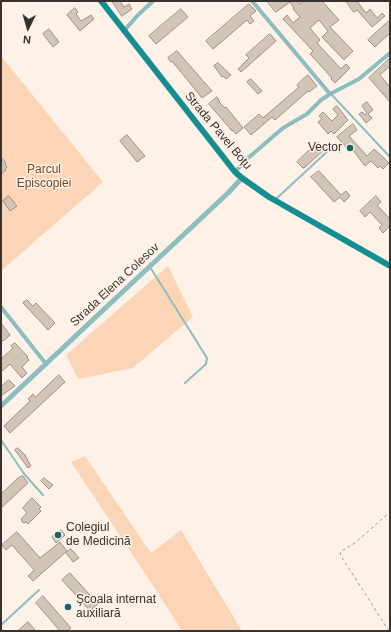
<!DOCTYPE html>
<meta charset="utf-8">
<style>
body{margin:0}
#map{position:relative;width:391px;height:632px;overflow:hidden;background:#fef1e8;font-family:Arial,sans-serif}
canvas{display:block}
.frame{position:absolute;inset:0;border:2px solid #38322e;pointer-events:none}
.north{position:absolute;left:8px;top:8px;width:40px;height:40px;-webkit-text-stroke:3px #fef1e8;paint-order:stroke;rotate:185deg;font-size:11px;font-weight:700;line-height:16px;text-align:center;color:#38322e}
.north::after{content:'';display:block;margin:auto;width:14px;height:18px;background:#38322e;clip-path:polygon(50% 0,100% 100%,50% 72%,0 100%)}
</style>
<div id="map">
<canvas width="391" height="632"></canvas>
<div class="frame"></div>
<div class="north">N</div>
</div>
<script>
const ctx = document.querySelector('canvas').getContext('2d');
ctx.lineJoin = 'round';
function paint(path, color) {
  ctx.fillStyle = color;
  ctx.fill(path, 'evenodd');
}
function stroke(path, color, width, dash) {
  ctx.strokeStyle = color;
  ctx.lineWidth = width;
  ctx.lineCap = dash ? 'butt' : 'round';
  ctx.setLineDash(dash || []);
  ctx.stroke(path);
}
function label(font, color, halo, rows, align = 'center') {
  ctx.font = font + ' Arial,sans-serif';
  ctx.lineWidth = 3;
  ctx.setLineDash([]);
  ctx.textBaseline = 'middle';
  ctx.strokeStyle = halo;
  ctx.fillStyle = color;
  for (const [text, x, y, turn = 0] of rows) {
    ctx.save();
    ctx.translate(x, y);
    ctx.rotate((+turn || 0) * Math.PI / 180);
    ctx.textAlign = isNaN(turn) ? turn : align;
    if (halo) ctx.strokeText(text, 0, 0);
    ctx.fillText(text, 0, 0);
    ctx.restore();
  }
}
paint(new Path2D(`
 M1 56 103 182 1 271Z
 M168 266 193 317 133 368 78 379 66 355Z
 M85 456 151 553 181 530 242 631H182L152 584 71 462Z`), '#fbd5b6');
const building = new Path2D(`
 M112 1H120L124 7 129 4 132 9 122 16Z
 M267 1H298L300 4 304 1H322L339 20 330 27 353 51 344 60 322 37 328 31 319 20 310 28 320 40 317 43 341 69 346 64 350 68 335 83 331 79 332 78 310 54 313 51 283 19 287 15 293 23 300 17 293 9 294 8 290 2 276 12Z
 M346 1H357L366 13 370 9 377 18 382 13 385 16 372 27 357 10 354 12Z
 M249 4 256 11 250 16 254 21 250 24 247 20 213 49 206 41Z
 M75 8 78 12 76 14 81 21 91 15 94 19 80 31 67 15Z
 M181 9 188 17 156 44 149 36Z
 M390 20V33L375 47 368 40Z
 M49 29 59 42 53 47 43 34Z
 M270 34 276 41 241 72 238 69 249 58 246 55Z
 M177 51 212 91 202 98 172 61 171 62 168 58Z
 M390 58V66L380 75 390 87V102L369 78Z
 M218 63 231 75 226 79 223 76 222 77 214 66Z
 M308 75 317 86 309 92 308 91 275 120 272 117 251 135 244 127 259 114 263 118 299 87 297 85Z
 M251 79 262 91 258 94 247 82Z
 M217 97 220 102H219L225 108 226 107 243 128 236 134 233 130 232 131 209 104Z
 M367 102 373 110 368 114 372 118 366 123 359 114 362 112 365 115 367 113 362 106Z
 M337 106 348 120 334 134 331 131 328 134 318 122 322 119 319 116 323 112 332 121 338 115 333 109Z
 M353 124 357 130 349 136 367 156 374 149 384 158 389 163 383 169 380 166 378 168 371 161 365 166 349 145 346 147 337 137Z
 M127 135 145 156 137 162 120 141Z
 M318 142 325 149 304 168H303L297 162Z
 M1 157 6 163 5 164 7 167 5 169 6 170 1 174Z
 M319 171 341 195 346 191 350 196 344 202 340 197 334 202 311 177Z
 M9 196 17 206 10 211 3 201Z
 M376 196 381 202 377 205 390 219V226L383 233 379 228 382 225 370 212 365 217 360 211Z
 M27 300 33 306 36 303 55 323 48 330 23 303Z
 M1 323 10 335 3 341 1 339Z
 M15 343 28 357 27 358 29 360 22 367 27 373 22 378 10 364 1 372V359L13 348 11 346Z
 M59 375 65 382 10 433 4 426 30 401 28 399 33 394 35 397Z
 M9 380 15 386 1 396V387Z
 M18 448 25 455 31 466 28 468 15 450Z
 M23 476 28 483 1 508V494L18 478Z
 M44 478 53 485 49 489 41 481Z
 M32 498 41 507 39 509 41 511 28 524 26 522 23 523 21 519 27 513 23 508Z
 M61 530 65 535 56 543 52 537Z
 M17 532 40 558 60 542 67 551 33 581 28 576 34 570 12 545 6 550 2 545Z
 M71 549 79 558 73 562 66 553Z
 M70 573 98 604 90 611 62 580Z
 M43 596 71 628 67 631H60L36 603Z
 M28 622 36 631H18Z`);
paint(building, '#d3c4b8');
stroke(building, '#9f9186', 1);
stroke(new Path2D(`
 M389 631 341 556 340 552 355 543 390 512`), '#a29992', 1, [3, 3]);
stroke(new Path2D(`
 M331 94 390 157
 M276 199 331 148H336L340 152
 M150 267 207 358 206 364 185 383
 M1 440 25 475 43 495
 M1 625 39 590`), '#8dbebf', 2);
stroke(new Path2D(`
 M252 1 330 94
 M124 31 137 16 153 1
 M235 172 247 159 283 128 307 114 321 100 330 94 359 79 390 53
 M1 307 46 364`), '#8dbebf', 4);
stroke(new Path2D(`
 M1 406 228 193 242 178`), '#8dbebf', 5);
stroke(new Path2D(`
 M101 1 235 172 242 178 269 197 390 266`), '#158e92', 6);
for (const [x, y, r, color] of [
 [350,148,4,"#156467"],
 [58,535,4,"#156467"],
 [68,607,4,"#156467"]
]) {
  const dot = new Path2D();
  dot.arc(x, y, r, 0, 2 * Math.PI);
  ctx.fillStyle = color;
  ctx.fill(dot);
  stroke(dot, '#fef1e8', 1.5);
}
label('12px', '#38322e', '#fef1e8', [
 ["Strada Pavel Boțu",218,131,50],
 ["Strada Elena Colesov",115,285,-43]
]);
label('12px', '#38322e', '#fef1e8', [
 ["Vector",342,148,"right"],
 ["Colegiul",66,528],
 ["de Medicină",66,542],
 ["Şcoala internat",76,600],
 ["auxiliară",76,614]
], 'left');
label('12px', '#77481d', '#fef1e8', [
 ["Parcul",44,170],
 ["Episcopiei",44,184]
]);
</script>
